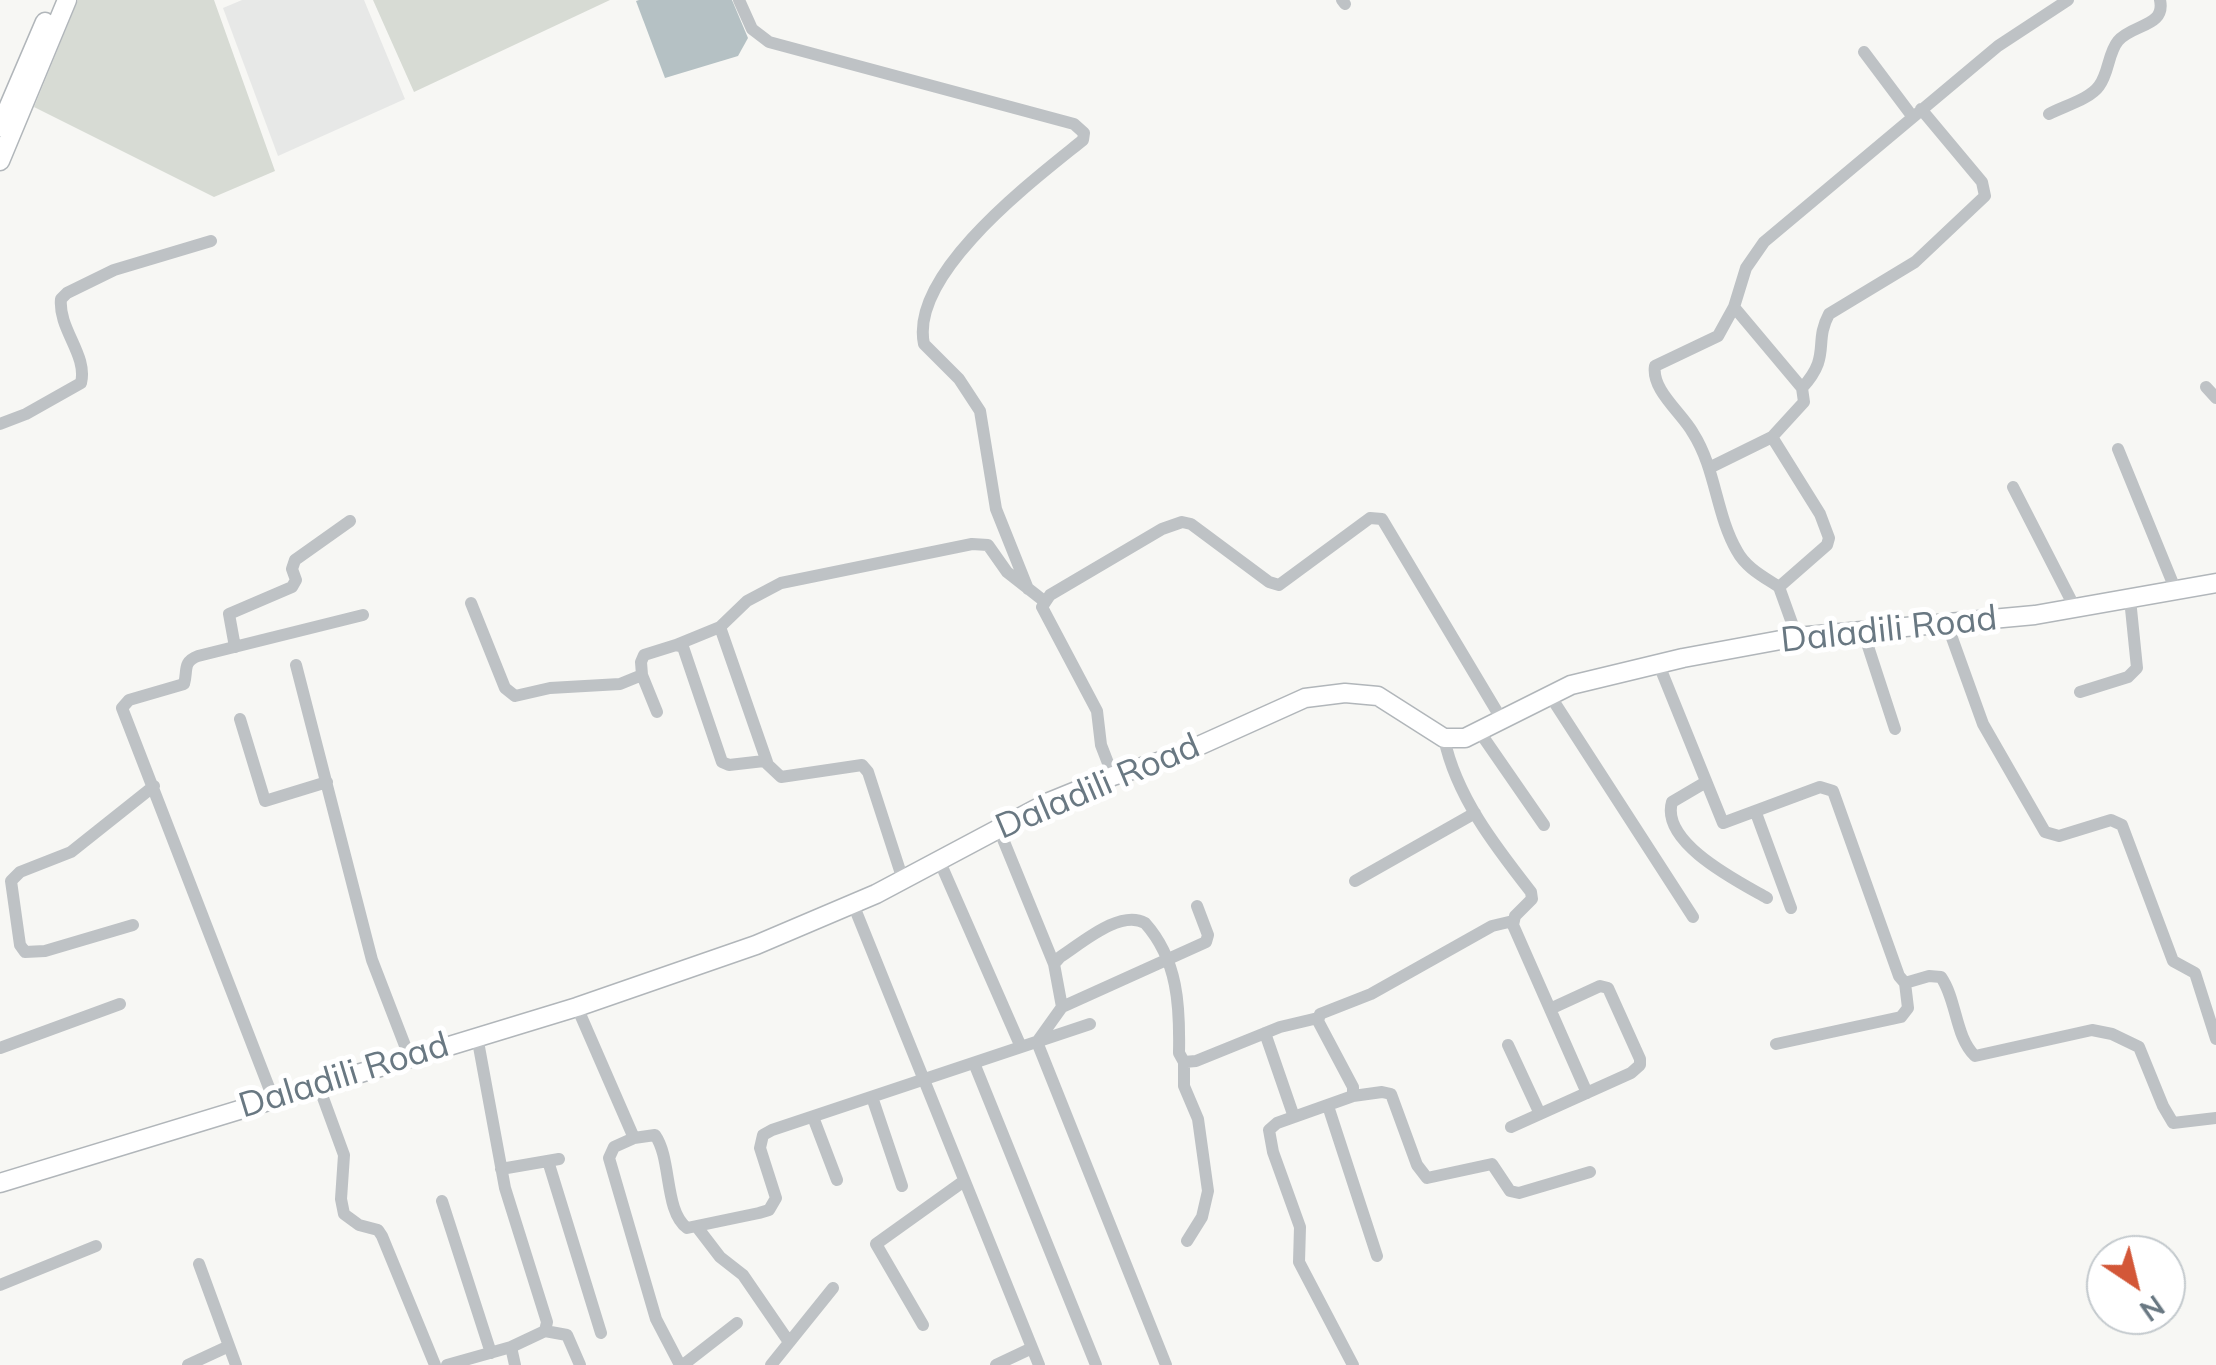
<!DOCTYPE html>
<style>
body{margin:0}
#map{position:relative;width:2216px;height:1365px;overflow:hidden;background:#f7f7f4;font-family:Mulish,sans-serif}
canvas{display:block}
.north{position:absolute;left:2086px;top:1235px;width:100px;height:100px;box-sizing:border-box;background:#fff;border:2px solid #c3c9cd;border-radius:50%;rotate:145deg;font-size:28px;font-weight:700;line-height:40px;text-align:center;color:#697882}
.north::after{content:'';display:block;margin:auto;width:35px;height:45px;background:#d35738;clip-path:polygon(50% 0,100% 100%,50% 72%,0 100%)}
</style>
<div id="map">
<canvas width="2216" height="1365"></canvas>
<div class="north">N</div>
</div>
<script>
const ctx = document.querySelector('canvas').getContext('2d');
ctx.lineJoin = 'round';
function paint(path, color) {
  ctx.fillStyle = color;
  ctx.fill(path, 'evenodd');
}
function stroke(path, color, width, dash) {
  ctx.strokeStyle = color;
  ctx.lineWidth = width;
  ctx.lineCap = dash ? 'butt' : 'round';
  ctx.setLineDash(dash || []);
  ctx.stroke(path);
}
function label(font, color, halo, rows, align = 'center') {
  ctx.font = font + ' Mulish,sans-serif';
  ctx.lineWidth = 10;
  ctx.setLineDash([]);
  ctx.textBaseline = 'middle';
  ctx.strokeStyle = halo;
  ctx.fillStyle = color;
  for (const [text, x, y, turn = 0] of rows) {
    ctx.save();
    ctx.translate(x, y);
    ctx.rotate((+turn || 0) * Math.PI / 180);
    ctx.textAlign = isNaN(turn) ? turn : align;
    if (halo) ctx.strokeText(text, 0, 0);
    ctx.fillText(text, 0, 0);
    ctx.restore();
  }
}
paint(new Path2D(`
 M242 0H364L405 99 278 156 223 8Z`), '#e7e8e7');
paint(new Path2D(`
 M78 0H214L275 171 214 197 34 107Z
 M373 0H610L414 92Z`), '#d7dbd4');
paint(new Path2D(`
 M639 0H732L748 38 738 56 665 78 636 1Z`), '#b5c1c4');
const secondary = new Path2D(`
 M0 127 45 22
 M0 161 67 0
 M0 1183 577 1007 756 945 876 894 1049 802 1113 776 1174 757 1305 698 1345 693 1378 696 1444 738H1465L1571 685 1683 658 1797 637 2035 615 2216 583`);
stroke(secondary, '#b1b6ba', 21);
stroke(new Path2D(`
 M739 0 752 29 769 42 1074 124 1084 133 1083 140C1035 179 909 273 924 344L959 379 980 411 996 509 1028 589
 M1342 0 1345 4
 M1864 52 1912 116
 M2049 114C2064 106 2090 99 2099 86 2109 73 2108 53 2118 41 2132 24 2166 27 2160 0
 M2206 387 2216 398
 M1802 388C1832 355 1813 344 1829 314L1915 262 1985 196 1982 182 1921 109
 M0 424 26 414 81 383C88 355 58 329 61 299L67 293 114 270 211 241
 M1772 437 1820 514 1829 538 1827 545 1779 587 1797 637
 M2118 449 2176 591
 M1709 468 1772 437 1804 402 1802 388 1734 307
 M2013 487 2075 608
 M1779 587C1764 577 1746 568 1737 551 1716 515 1716 469 1693 433 1682 413 1651 390 1655 366L1718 336 1734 307 1746 268 1764 242 1998 46 2068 0
 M471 603 505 688 515 696 550 688 620 684 642 675 641 662 644 655 676 645 683 647 722 762 729 765 764 761 781 777 862 765 868 772 903 880
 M1947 624 1983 724 2045 832 2059 836 2111 820 2122 825 2173 961 2195 973 2216 1039
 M720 627 767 762
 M1863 631 1895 729
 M676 645 720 627 747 601 781 583 972 544 988 545 1007 572 1044 601
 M235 647 229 614 292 587 296 580 292 569 295 560 350 521
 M296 665 372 960 409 1056
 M1659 665 1723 823 1820 787 1833 791 1899 976 1905 983 1929 976 1941 977C1957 1000 1955 1037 1975 1056L2092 1030 2112 1034 2139 1047 2163 1106 2173 1123 2216 1118
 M642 675 657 712
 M2080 692 2128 677 2137 668 2130 599
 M1549 694 1693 917
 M240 719 265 801 327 782
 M1479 731 1544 825
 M1444 738C1456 796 1495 846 1531 892L1532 899 1515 916 1513 925 1587 1093
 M1113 776 1101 745 1097 711 1042 607 1050 595 1162 529 1182 522 1191 524 1269 582 1279 585 1370 518 1382 519 1502 720
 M1706 782 1672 802C1660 843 1739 882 1767 898
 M1756 813 1791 908
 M998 827 1054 964
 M939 860 1021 1047
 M1355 881 1475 813
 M853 904 1039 1365
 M133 925 45 951 25 952 20 945 11 881 20 872 71 852 154 786
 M577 1007 634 1138
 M1062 1007 1206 942 1208 935 1197 906
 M1265 1033 1294 1117
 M477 1036 505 1188 547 1322 545 1331 511 1347 515 1365
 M1776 1044 1901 1017 1908 1008 1905 983
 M1508 1045 1540 1114
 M0 1048 120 1004
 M1184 1062V1086L1198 1119 1208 1191 1202 1217 1187 1241
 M974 1063 1096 1365
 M318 1084 344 1155 341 1199 344 1214 359 1225 378 1230 382 1236 435 1365
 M1353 1096 1382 1092 1391 1094 1417 1165 1427 1178 1492 1164 1510 1191 1519 1193 1590 1172
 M872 1097 902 1186
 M273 1098 122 708 129 700 184 684C188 671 182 662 198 656L363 615
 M1328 1106 1377 1256
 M813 1117 837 1180
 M1511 1127 1631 1073 1640 1065V1059L1608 988 1600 986 1550 1009
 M548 1161 601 1333
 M501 1169 559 1159
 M442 1201 491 1353
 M697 1227 720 1257 743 1275 789 1342
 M199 1264 236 1365
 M0 1285 96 1246
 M923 1325 876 1244 964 1181
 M545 1331 567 1335 580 1365
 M188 1365 229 1346
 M447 1365 511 1347
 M680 1365 656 1319 609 1158 614 1147 634 1138 655 1135C672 1159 664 1211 687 1228L759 1213 769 1210 776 1198 760 1148 763 1135 772 1130 1090 1024
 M683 1365 737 1323
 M771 1365 833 1288
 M996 1365 1032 1348
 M1166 1365 1037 1042 1062 1007 1054 964 1060 957C1082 943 1120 909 1145 923 1178 960 1180 1006 1179 1053L1184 1062 1196 1061 1280 1027 1318 1018
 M1353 1365 1299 1262 1300 1227 1273 1152 1269 1130 1277 1123 1353 1096V1087L1318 1021 1320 1014 1371 994 1492 926 1513 921`), '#bec2c5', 12);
stroke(secondary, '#fff', 18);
label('35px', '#697882', '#fff', [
 ["Daladili Road",1889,630,-6],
 ["Daladili Road",1098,787,-23],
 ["Daladili Road",344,1076,-17]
]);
</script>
